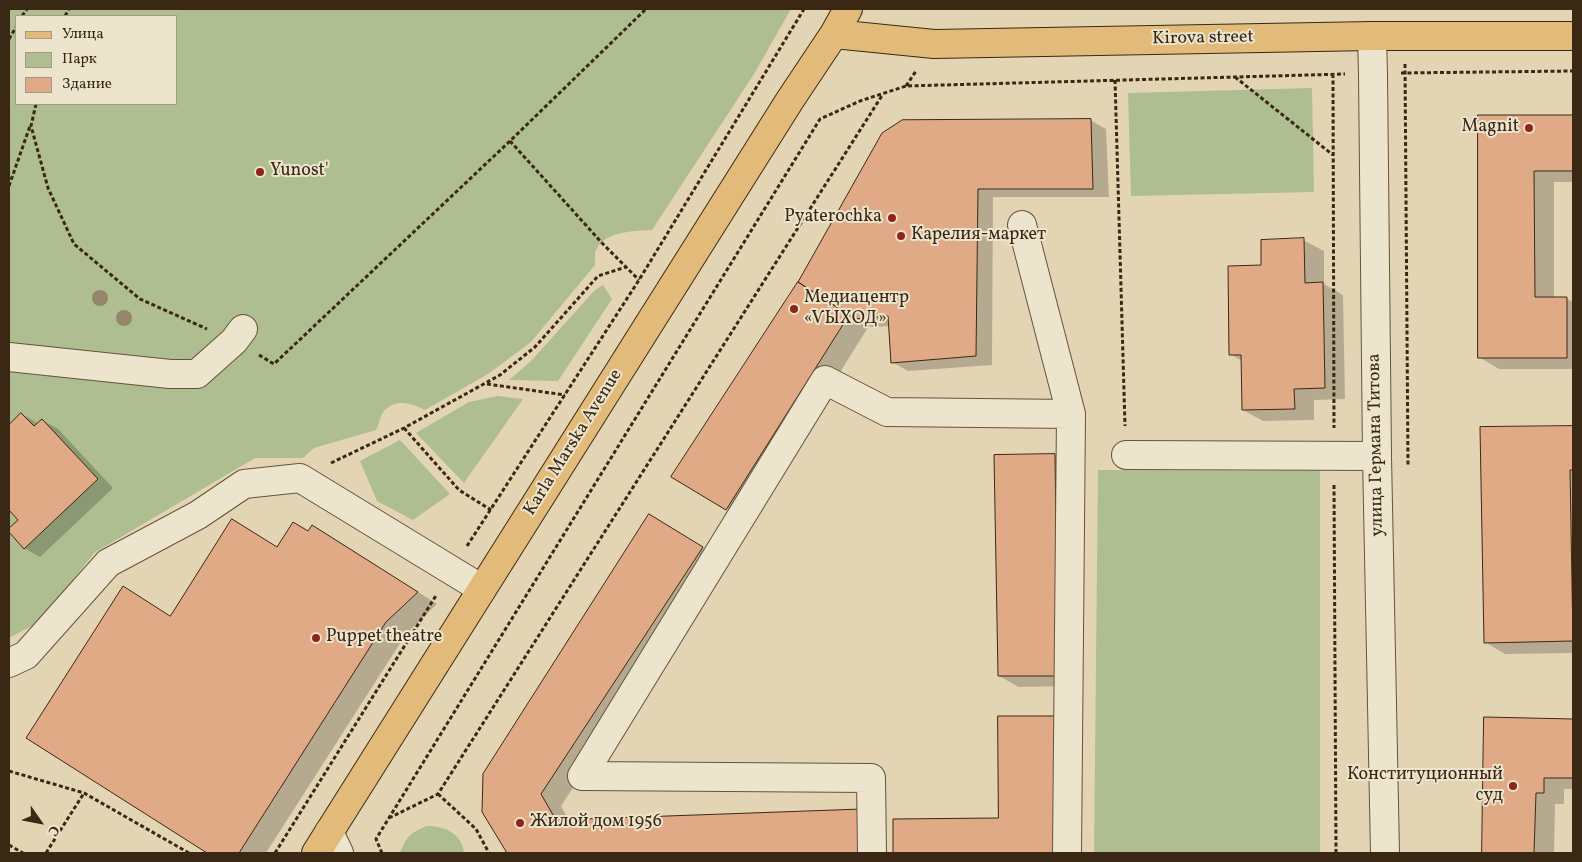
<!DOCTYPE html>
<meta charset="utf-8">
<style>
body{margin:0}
#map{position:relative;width:1582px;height:862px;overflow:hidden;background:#e3d5b4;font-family:Vollkorn,serif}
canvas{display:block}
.frame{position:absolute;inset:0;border:10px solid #3b2814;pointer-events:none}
.legend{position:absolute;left:15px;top:15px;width:162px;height:90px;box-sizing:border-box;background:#ede4ce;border:1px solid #a69984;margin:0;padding:6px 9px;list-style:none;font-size:15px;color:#3b2814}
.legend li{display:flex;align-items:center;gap:10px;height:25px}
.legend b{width:25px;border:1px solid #a69984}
.north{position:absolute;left:15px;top:797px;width:50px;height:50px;-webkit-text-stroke:4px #ede4ce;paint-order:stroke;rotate:123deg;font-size:14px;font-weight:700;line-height:20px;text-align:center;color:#3b2814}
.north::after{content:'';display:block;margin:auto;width:18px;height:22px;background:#3b2814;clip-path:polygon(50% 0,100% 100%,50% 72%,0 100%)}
</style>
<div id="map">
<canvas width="1582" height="862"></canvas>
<div class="frame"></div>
<ul class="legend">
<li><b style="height:6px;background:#e2ba7a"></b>Улица</li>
<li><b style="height:14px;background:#aebe91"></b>Парк</li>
<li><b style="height:14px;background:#e0aa86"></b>Здание</li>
</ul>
<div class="north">С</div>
</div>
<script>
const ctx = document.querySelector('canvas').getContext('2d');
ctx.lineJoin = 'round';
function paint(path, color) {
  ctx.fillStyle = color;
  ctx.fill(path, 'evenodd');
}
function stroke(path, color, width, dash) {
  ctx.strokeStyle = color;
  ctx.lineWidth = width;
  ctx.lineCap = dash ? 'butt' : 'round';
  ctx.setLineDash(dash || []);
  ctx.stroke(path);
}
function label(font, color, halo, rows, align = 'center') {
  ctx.font = font + ' Vollkorn,serif';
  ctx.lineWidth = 4;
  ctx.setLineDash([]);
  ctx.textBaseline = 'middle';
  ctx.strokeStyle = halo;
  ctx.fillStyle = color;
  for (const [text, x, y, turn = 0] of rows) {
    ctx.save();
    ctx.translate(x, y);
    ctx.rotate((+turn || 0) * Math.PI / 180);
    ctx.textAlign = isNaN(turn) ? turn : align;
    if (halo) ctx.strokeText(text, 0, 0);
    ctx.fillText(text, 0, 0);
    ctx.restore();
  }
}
paint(new Path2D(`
 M9 9H791L754 74 652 230C634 231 601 231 595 253 595 257 595 261 595 265L531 342 488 374 425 410C411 403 396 398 384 411 380 416 379 424 376 430L314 448 303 458H255L94 553 41 621 9 638ZM16 16H176V104H16Z
 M1312 88 1314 192 1131 196 1128 93Z
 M603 285 612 299 558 381 509 380 531 361 594 291Z
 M498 396 523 399 464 483 416 433 469 402Z
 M400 440 450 494 413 520 377 501 360 461Z
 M1098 470 1320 471V853H1094Z
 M427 826C444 826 462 833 464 853H400C406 837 411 832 427 826Z`), '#aebe91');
paint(new Path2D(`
 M1479 116H1573V182H1554V298H1566L1573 302V369H1499L1479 357Z
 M1090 120 1106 129 1109 197H993L992 365 908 371 892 362 890 326 872 327 869 326 747 520 673 477 798 284Z
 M1303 240 1324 251V284L1343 295 1345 399 1314 400V420L1263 421 1243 410 1242 361 1230 354 1262 266Z
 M22 414 37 423 42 420 58 429 113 488 40 557 24 548 9 530 20 520 9 508V426Z
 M1573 427V653L1505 654 1485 642 1482 429Z
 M1055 455 1075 467 1078 686 1019 687 999 676Z
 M669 528 722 559 561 806 569 821 881 853H509L484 812Z
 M309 532 333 538 437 604 406 634 266 853H209L28 738 171 617 278 548Z
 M1485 719 1573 720V789H1564V804H1555L1554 853H1483Z
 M894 820 1076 853H894Z`), '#0003');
const building = new Path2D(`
 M1478 115H1573V171H1534L1535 297H1567V358H1478Z
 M1091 119 1093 189H978L976 356 891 363 888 316 855 319 798 282 882 133 902 120Z
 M1304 238 1305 283 1323 282 1325 388 1294 389 1295 409 1242 410 1241 355H1229L1228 266 1261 265V240Z
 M798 282 849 315 726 510 671 477Z
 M21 413 34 426 42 419 98 479 24 549 9 532V528L18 520 9 510V425Z
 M1573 426V470H1570L1573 641 1484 643 1480 427Z
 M1055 454 1058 676H998L994 455Z
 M649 514 703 547 541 794 556 820 862 809 861 853H507L482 812 483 774Z
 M232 519 277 547 293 522 308 531 312 525 418 592 386 622 239 853H207L26 738 123 586 170 616Z
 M998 716H1056V853H893V819L998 818Z
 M1484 717 1573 719V778H1544V793H1536L1534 853H1482Z`);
paint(building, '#e0aa86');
stroke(building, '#3b2814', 1);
const minor = new Path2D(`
 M1372 36 1373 74 1377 456 1385 853
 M1022 225 1071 414 1067 853
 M9 357 170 374H197L234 341 243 329
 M1126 455 1377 456
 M9 663 26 655 108 563 198 515 244 484 300 478 482 589
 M582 776 825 380 887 412 1071 414
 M582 776 871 778 872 853
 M329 832 339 853`);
const major = new Path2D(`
 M834 34 934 44 1372 36H1573
 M316 853 790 100 834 34 848 9`);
stroke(minor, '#65533c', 30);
stroke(major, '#3b2814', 30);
stroke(new Path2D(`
 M22 16 27 9
 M65 16 69 9
 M9 39 16 27
 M1405 64 1408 465
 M1401 73 1573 71
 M1333 74 1334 428
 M1235 77 1333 155
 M1115 80 1125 426
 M906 86 916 71
 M36 104 31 126 48 188 74 244 140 299 207 329
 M510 141 602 243 639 280
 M9 186 30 126
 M259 355 274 364 510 141 646 9
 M487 384 565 395
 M404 428 459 490 491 510
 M331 463 404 428 500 375 535 347 598 276 626 267
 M1334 485 1336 853
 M467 546 639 280 804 9
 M9 771 84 793 189 853
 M438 794 476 829 489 853
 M389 818 438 794 883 94
 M9 845 23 853
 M46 853 84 793
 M275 853 437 594
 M382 853 376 839 820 119 860 101 906 86 1345 74`), '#3b2814', 3, [4, 2.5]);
stroke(minor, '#ede4ce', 28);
stroke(major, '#e2ba7a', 28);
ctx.fillStyle = '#93866a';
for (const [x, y] of [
 [100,298],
 [124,318]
]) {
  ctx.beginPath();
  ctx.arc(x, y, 8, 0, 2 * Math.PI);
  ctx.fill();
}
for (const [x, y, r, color] of [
 [1529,128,5,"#8f2418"],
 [260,172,5,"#8f2418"],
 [892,218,5,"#8f2418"],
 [901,236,5,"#8f2418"],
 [794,309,5,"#8f2418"],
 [316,638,5,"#8f2418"],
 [1513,786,5,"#8f2418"],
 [520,823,5,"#8f2418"]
]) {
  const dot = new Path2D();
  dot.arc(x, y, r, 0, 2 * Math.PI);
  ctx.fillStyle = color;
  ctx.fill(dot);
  stroke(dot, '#ede4ce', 2);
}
label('18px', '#3b2814', '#ede4ce', [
 ["Kirova street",1203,39,-1],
 ["Karla Marska Avenue",574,443,-58],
 ["улица Германа Титова",1377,445,-91]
]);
label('18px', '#3b2814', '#ede4ce', [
 ["Magnit",1519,128,"right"],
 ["Yunost'",270,172],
 ["Pyaterochka",882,218,"right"],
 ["Карелия-маркет",911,236],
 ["Медиацентр",804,299],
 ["«ѴЫХОД»",804,320],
 ["Puppet theatre",326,638],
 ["Конституционный",1503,776,"right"],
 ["суд",1503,797,"right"],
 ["Жилой дом 1956",530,823]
], 'left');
</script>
